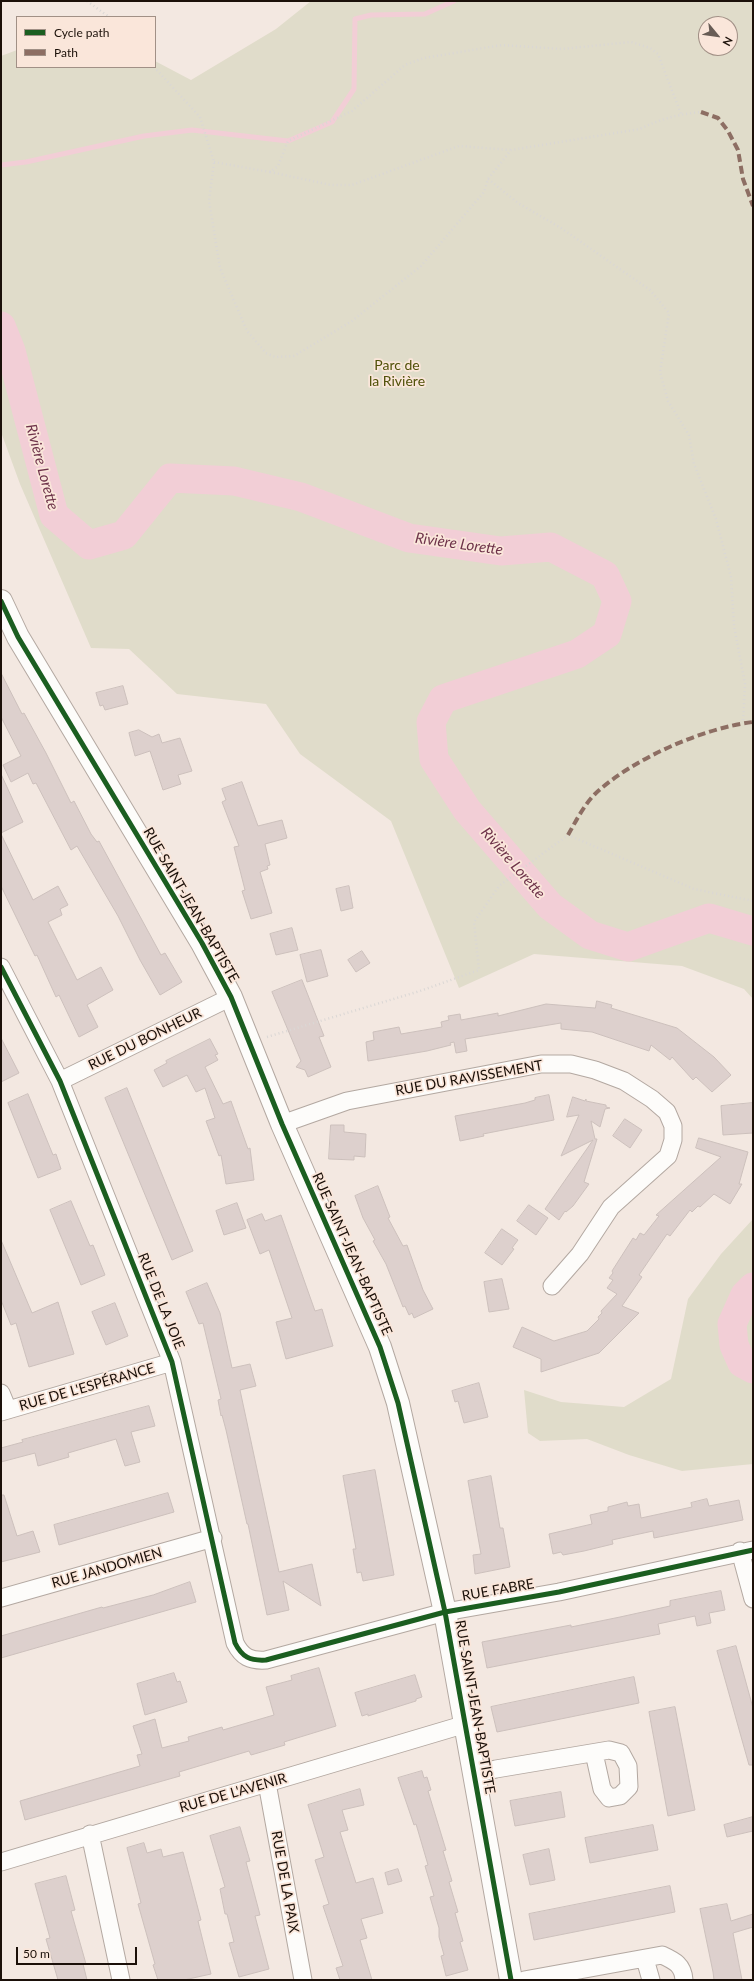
<!DOCTYPE html>
<meta charset="utf-8">
<style>
body{margin:0}
#map{position:relative;width:754px;height:1981px;overflow:hidden;background:#f3e8e1;font-family:Lato,sans-serif}
canvas{display:block}
.frame{position:absolute;inset:0;border:2px solid #1b1009;pointer-events:none}
.legend{position:absolute;left:16px;top:16px;width:140px;height:52px;box-sizing:border-box;background:#fae6da;border:1px solid #a19086;margin:0;padding:5px 7px;list-style:none;font-size:12px;color:#1b1009}
.legend li{display:flex;align-items:center;gap:8px;height:20px}
.legend b{width:20px;border:1px solid #a19086}
.north{position:absolute;left:698px;top:16px;width:40px;height:40px;box-sizing:border-box;background:#fae6da;border:1px solid #a19086;border-radius:50%;rotate:119deg;font-size:11px;font-weight:700;line-height:16px;text-align:center;color:#1b1009}
.north::after{content:'';display:block;margin:auto;width:14px;height:18px;background:#675c55;clip-path:polygon(50% 0,100% 100%,50% 72%,0 100%)}
.scale{position:absolute;left:16px;top:1947px;width:121px;height:18px;box-sizing:border-box;border:2px solid #1b1009;border-top:0;padding-left:5px;font-size:12px;line-height:14px;white-space:nowrap;color:#1b1009;-webkit-text-stroke:3px #fae6da;paint-order:stroke}
</style>
<div id="map">
<canvas width="754" height="1981"></canvas>
<div class="frame"></div>
<ul class="legend">
<li><b style="height:5px;background:#1b5e20"></b>Cycle path</li>
<li><b style="height:5px;background:#8d6e63"></b>Path</li>
</ul>
<div class="north">N</div>
<div class="scale">50 m</div>
</div>
<script>
const ctx = document.querySelector('canvas').getContext('2d');
ctx.lineJoin = 'round';
function paint(path, color) {
  ctx.fillStyle = color;
  ctx.fill(path, 'evenodd');
}
function stroke(path, color, width, dash) {
  ctx.strokeStyle = color;
  ctx.lineWidth = width;
  ctx.lineCap = dash ? 'butt' : 'round';
  ctx.setLineDash(dash || []);
  ctx.stroke(path);
}
function label(font, color, halo, rows, align = 'center') {
  ctx.font = font + ' Lato,sans-serif';
  ctx.lineWidth = 3.5;
  ctx.setLineDash([]);
  ctx.textBaseline = 'middle';
  ctx.strokeStyle = halo;
  ctx.fillStyle = color;
  for (const [text, x, y, turn = 0] of rows) {
    ctx.save();
    ctx.translate(x, y);
    ctx.rotate((+turn || 0) * Math.PI / 180);
    ctx.textAlign = isNaN(turn) ? turn : align;
    if (halo) ctx.strokeText(text, 0, 0);
    ctx.fillText(text, 0, 0);
    ctx.restore();
  }
}
paint(new Path2D(`
 M311 1H753V999L744 989 682 966 534 954 459 988 391 821 300 754 266 704 177 694 129 649 91 648 20 484 1 432V56L17 50V67H155V61L191 80 276 29ZM706 24H730V48H706Z
 M753 1219V1464L682 1471 629 1455 587 1439 540 1441 528 1433 524 1390 561 1402 624 1407 671 1379 688 1299 721 1254Z`), '#e0dcca');
stroke(new Path2D(`
 M1 165 26 162 144 136 192 130 288 141 332 122 354 89 355 19 371 15 425 14 454 1`), '#f2ced6', 5);
stroke(new Path2D(`
 M1 326 11 351 54 515 89 545 124 535 170 478 234 481 301 497 409 538 501 551 551 547 605 575 617 601 607 634 577 654 443 699 431 722 434 759 467 810 550 906 590 935 628 947 709 918 753 931
 M753 1287 745 1295 732 1324 734 1345 742 1363 753 1369`), '#f2ced6', 29);
const building = new Path2D(`
 M1 673 22 714 24 713 46 753 71 803 74 801 91 834 97 842 99 841 161 955 165 953 182 982 160 995 140 960 118 916 77 846 71 850 36 783 33 784 28 773 11 782 3 765 21 756 1 717Z
 M123 686 128 704 105 710 103 705 100 706 96 693Z
 M139 730 152 737 159 734 162 743 180 738 192 771 178 775 181 784 163 790 150 751 135 756 129 733Z
 M1 774 23 822 1 833Z
 M242 782 258 826 282 820 287 838 265 844 270 865 267 866 268 869 260 872 272 913 251 919 242 891 245 890 234 847 239 846 222 802 226 800 222 789Z
 M1 834 33 900 58 886 68 905 60 909 62 915 48 922 77 980 101 967 113 990 87 1005 98 1027 79 1037 59 995 56 997 37 955 35 956 1 886Z
 M349 886 353 908 341 911 336 889Z
 M292 928 298 950 276 955 270 934Z
 M321 950 328 976 307 982 300 955Z
 M362 951 370 963 356 972 348 960Z
 M302 980 324 1036 319 1037 331 1067 308 1077 305 1070 296 1067 301 1061 272 992Z
 M597 1001 612 1005 611 1008 677 1028 714 1057 731 1075 712 1092 696 1077 693 1080 672 1057 670 1060 651 1045 649 1051 592 1032 561 1029V1023L465 1039 467 1051 456 1053 454 1042 450 1043 451 1045 427 1051 368 1061 366 1042 374 1040 373 1032 399 1027 401 1034 442 1027 441 1022 449 1020 448 1016 460 1014 461 1020 498 1013V1016L546 1004 595 1008Z
 M1 1038 19 1073 1 1082Z
 M210 1039 218 1054 215 1055 218 1060 205 1067 223 1104 231 1101 248 1149 250 1148 254 1180 226 1184 221 1155 219 1156 206 1121 215 1118 205 1088 196 1092 187 1075 163 1087 154 1070 167 1063 166 1061Z
 M127 1088 193 1251 172 1260 105 1098Z
 M28 1094 53 1155 56 1154 61 1169 38 1178 8 1103Z
 M549 1095 554 1120 483 1134 484 1136 460 1141 455 1116 525 1103 535 1100V1098Z
 M573 1097 585 1101 586 1099V1101L606 1105V1107L610 1108 605 1109 600 1127 591 1121 595 1139H597L584 1182 589 1184 573 1206 566 1212 565 1211 559 1220 545 1209 593 1140 561 1156 579 1115 567 1117Z
 M753 1103V1133L723 1135 721 1106Z
 M625 1119 642 1130 630 1148 613 1136Z
 M331 1125H344V1132L366 1134 365 1157 354 1156V1160L329 1159Z
 M699 1138 748 1152 739 1184H742L730 1204 714 1194 700 1207 698 1206 692 1212 690 1210 670 1236 667 1234 639 1275 642 1277 622 1306 639 1313 599 1353 541 1372V1359L513 1347 522 1327 554 1341 587 1331 599 1319 598 1317 602 1313 601 1311 617 1294 607 1288 613 1280 609 1278 613 1273 612 1271 633 1238 636 1240 640 1233 644 1235 659 1216 656 1215 721 1157 696 1148Z
 M378 1186 390 1217 388 1218 403 1246 407 1245 423 1290 433 1309 414 1318 412 1313 409 1315 405 1306 403 1307 386 1264 373 1241 375 1240 363 1218 355 1196Z
 M71 1201 90 1246 93 1245 105 1275 81 1285 50 1210Z
 M237 1203 246 1228 224 1235 216 1211Z
 M529 1205 548 1218 536 1235 517 1221Z
 M262 1214 265 1221 281 1215 315 1311 322 1309 333 1346 286 1359 276 1322 292 1318 269 1250 260 1254 247 1220Z
 M502 1229 518 1240 512 1248 514 1249 502 1265 485 1253Z
 M1 1240 32 1313 58 1302 74 1354 29 1367 16 1323 11 1325 1 1300Z
 M502 1279 509 1309 489 1312 484 1282Z
 M207 1283 220 1313 232 1368 250 1364 256 1386 240 1390 279 1572 312 1564 321 1606 283 1581 289 1610 267 1615 248 1524H247L226 1430 222 1415 221 1416 218 1400 221 1399 203 1323 199 1324 186 1292Z
 M115 1303 128 1336 106 1345 92 1312Z
 M479 1383 488 1417 464 1423 458 1401 455 1402 452 1391Z
 M149 1406 155 1426 131 1432 140 1462 125 1466 116 1439 68 1453 69 1457 38 1466 35 1453 1 1462V1448L23 1442 22 1440Z
 M375 1470 394 1575 363 1581 361 1572 357 1573 353 1549H356L343 1476Z
 M491 1476 500 1528H503L510 1567 475 1574 473 1555 481 1554 468 1481Z
 M168 1493 174 1512 59 1545 54 1525Z
 M1 1495H4L17 1536 33 1531 40 1552 1 1562Z
 M707 1499 709 1506 739 1500 743 1520 654 1538 653 1531 612 1540 613 1544 584 1551 563 1555 561 1552 553 1554 549 1534 592 1524 590 1515 608 1511V1507L627 1502 628 1506 639 1504 641 1518 692 1507 691 1503Z
 M190 1582 196 1602 1 1658V1636L102 1607 103 1608 153 1595Z
 M721 1591 725 1610 709 1613 711 1623 697 1626 695 1616 658 1624 660 1634 487 1668 482 1642 571 1625V1627L620 1617 670 1606V1601Z
 M736 1646 753 1708V1765H749L717 1651Z
 M319 1668 336 1726 284 1742 285 1745 251 1755 249 1751 179 1772 180 1776 25 1820 20 1801 140 1766 137 1755 142 1754 133 1726 155 1719 162 1748 189 1741 188 1737 222 1727 223 1730 274 1715 266 1687 292 1680 291 1676Z
 M174 1673 177 1682 180 1681 187 1702 145 1715 137 1684Z
 M415 1675 422 1697 416 1699V1701L368 1716V1714L362 1716 355 1693Z
 M634 1677 639 1703 497 1732 491 1707Z
 M675 1707 695 1810 668 1816 649 1712Z
 M422 1771 424 1778 427 1777 431 1790 428 1791 446 1850 443 1851 452 1881 449 1882 458 1912 455 1913 463 1941 460 1942 468 1970 446 1976 441 1956 444 1955 439 1937V1928L430 1897 434 1896 425 1866 428 1865 416 1824 414 1825 398 1778Z
 M360 1789 364 1805 342 1810 348 1830 340 1832 356 1883 373 1878 383 1913 361 1919 367 1938 360 1940 372 1980H340L336 1968 343 1966 323 1906 329 1904 315 1860 324 1857 308 1805Z
 M561 1792 565 1817 515 1826 510 1801Z
 M753 1817V1831L727 1837 724 1825Z
 M653 1825 658 1850 590 1863 585 1838Z
 M240 1827 250 1861 246 1862 260 1915 255 1916 269 1969 239 1977 229 1943 234 1942 227 1914H225L220 1889 225 1887 210 1836Z
 M144 1843 147 1853 161 1849 163 1857 183 1852 201 1920 198 1921 211 1974 184 1980H158L153 1965 155 1964 138 1904 141 1903 127 1848Z
 M549 1849 555 1880 530 1885 523 1855Z
 M398 1869 402 1881 388 1885 385 1873Z
 M66 1876 75 1910 71 1911 86 1964H83L87 1980H58L46 1939 50 1938 35 1884Z
 M670 1886 675 1912 534 1940 529 1914Z
 M727 1904 731 1921 753 1914V1927L733 1933 742 1980H714L713 1972 700 1909Z`);
paint(building, '#ddd0cd');
stroke(building, '#ccc0bc', 1);
const street = new Path2D(`
 M1 967 60 1081 172 1362 235 1643C242 1657 250 1661 266 1660L445 1612 559 1592 753 1550
 M60 1081 231 997
 M282 1124 347 1101 541 1064H571L595 1070 624 1081 652 1099 667 1112 673 1126V1140L668 1156 611 1207 580 1254 552 1286
 M1 1393 8 1410
 M1 1412 172 1362
 M740 1551 753 1599
 M1 1598 213 1538
 M475 1774 496 1769 609 1750 621 1753 628 1766 629 1787 620 1796 609 1798 602 1789 594 1753
 M267 1783 303 1980
 M90 1834 121 1980
 M1 1862 466 1724
 M645 1959 651 1980
 M524 1980 662 1955C675 1961 683 1965 684 1980`);
const secondary = new Path2D(`
 M1 601 18 637 202 943 231 997 282 1124 380 1347 398 1403 445 1612 511 1980`);
stroke(street, '#b3a8a1', 19);
stroke(secondary, '#b3a8a1', 24);
stroke(new Path2D(`
 M87 1 109 17
 M154 67 200 117 214 162 209 201 220 268 247 331 266 353 275 357 294 356 352 321 421 266 484 192 488 179 511 150 640 129C660 119 679 114 701 112
 M214 162 270 172 278 166 288 141 352 111 405 65 424 58 502 45 562 49 631 42 650 48 658 54 681 114
 M270 172 331 185H352L459 146 510 150
 M488 179 518 203 561 228 650 290 669 313 660 372 668 401 689 435 694 464 716 519 731 577 734 626 745 684 743 723
 M267 1037 420 991 479 970 474 922 499 886 568 835 694 889 753 901`), '#dad7d5', 2.5, [1, 3]);
stroke(street, '#fdfcfa', 17);
stroke(secondary, '#fdfcfa', 22);
stroke(new Path2D(`
 M701 112 718 118 728 131 738 150 743 179 753 206
 M568 835C576 821 584 805 595 794 632 759 703 728 753 722`), '#8d6e63', 4, [8, 4]);
stroke(new Path2D(`
 M1 601 18 637 202 943 231 997 282 1124 380 1347 398 1403 445 1612 511 1980
 M1 967 60 1081 172 1362 235 1643C242 1657 250 1661 266 1660L445 1612 559 1592 753 1550`), '#1b5e20', 5);
label('14px', '#505109', '#fae6da', [
 ["Parc de",397,365],
 ["la Rivière",397,381]
]);
label('14px', '#1b1009', '#fae6da', [
 ["RUE SAINT-JEAN-BAPTISTE",191,905,60],
 ["RUE DU BONHEUR",145,1039,-26],
 ["RUE DU RAVISSEMENT",469,1078,-10],
 ["RUE SAINT-JEAN-BAPTISTE",352,1254,66],
 ["RUE DE LA JOIE",161,1301,68],
 ["RUE DE L'ESPÉRANCE",87,1387,-16],
 ["RUE JANDOMIEN",107,1568,-16],
 ["RUE FABRE",498,1590,-10],
 ["RUE SAINT-JEAN-BAPTISTE",475,1707,80],
 ["RUE DE L'AVENIR",233,1793,-16],
 ["RUE DE LA PAIX",285,1882,80]
]);
label('italic 15px', '#6e334a', '#fae6da', [
 ["Rivière Lorette",42,467,75],
 ["Rivière Lorette",459,544,8],
 ["Rivière Lorette",513,863,49]
]);
</script>
